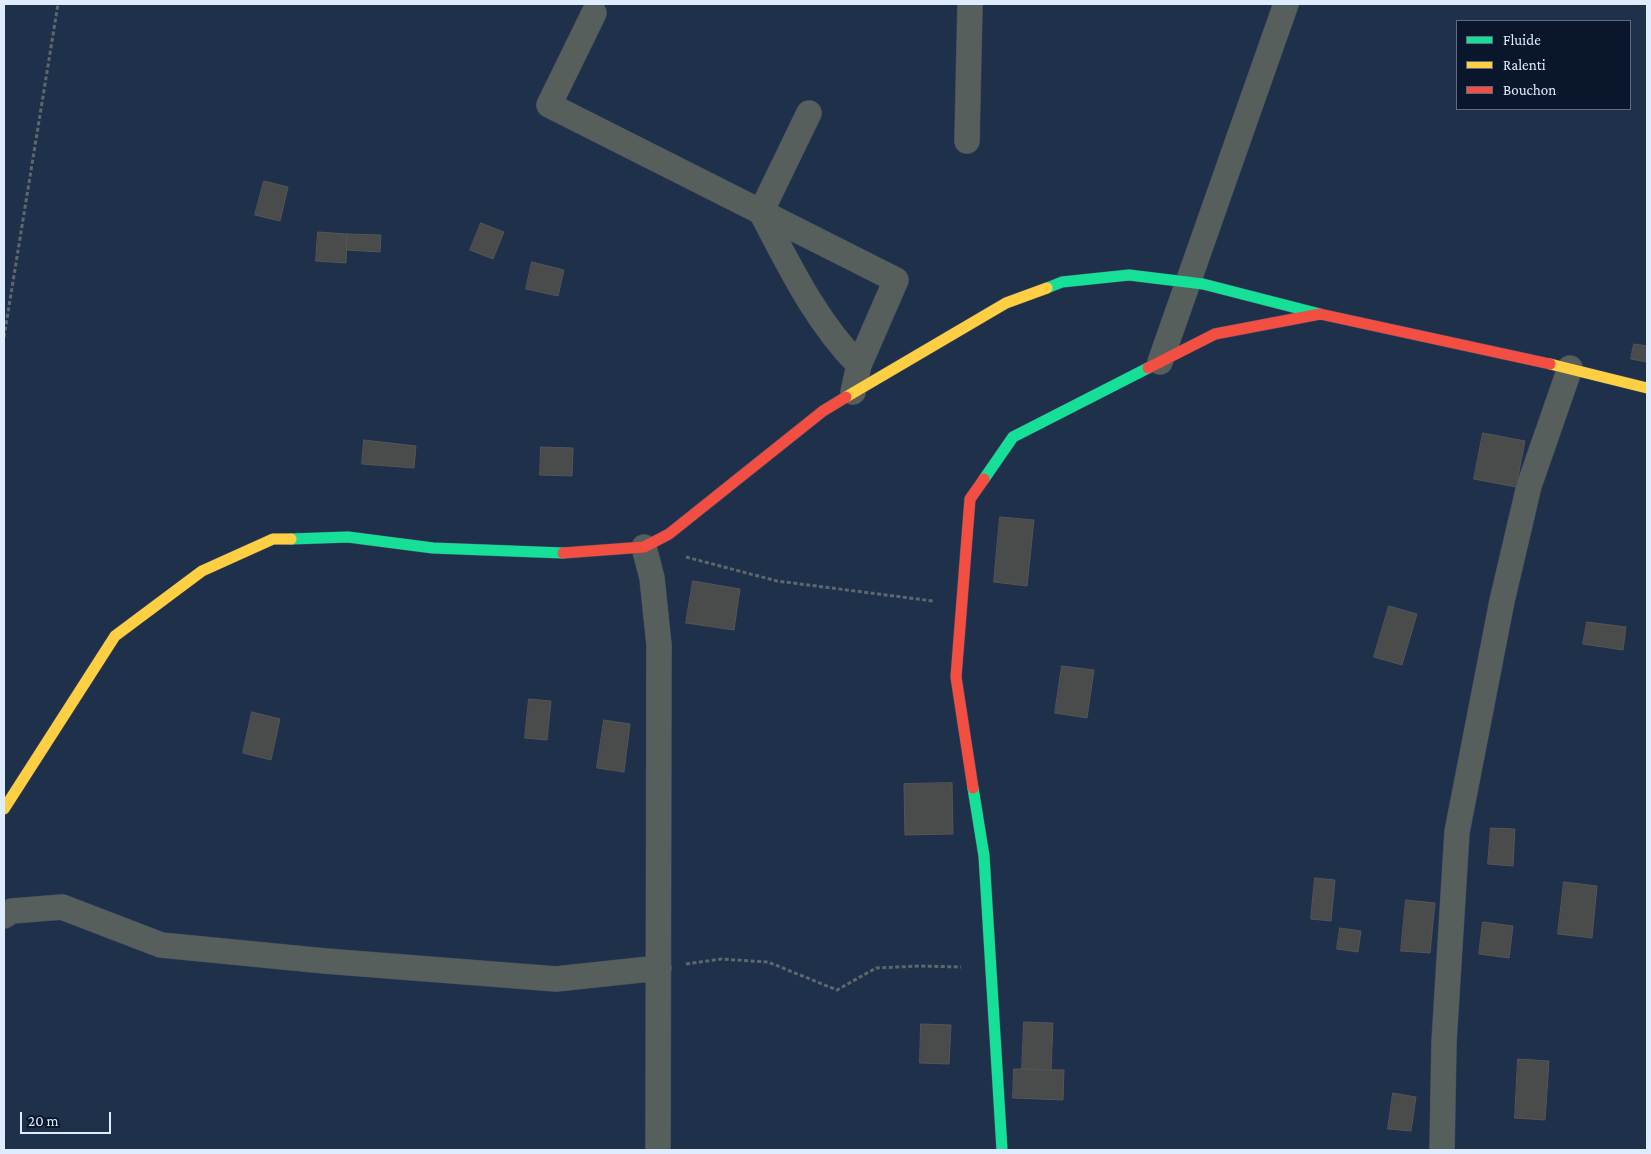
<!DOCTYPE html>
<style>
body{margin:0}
#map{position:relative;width:1651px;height:1154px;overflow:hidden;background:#1f304b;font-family:"Crimson Pro",serif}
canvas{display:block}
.frame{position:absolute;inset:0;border:5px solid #dfebfe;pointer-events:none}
.legend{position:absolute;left:1456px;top:20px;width:175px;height:90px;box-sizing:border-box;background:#09162c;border:1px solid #5f6b80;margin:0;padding:6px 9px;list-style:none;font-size:15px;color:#dfebfe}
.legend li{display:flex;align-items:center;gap:10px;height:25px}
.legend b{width:25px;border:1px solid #5f6b80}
.scale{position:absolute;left:20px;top:1112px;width:91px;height:22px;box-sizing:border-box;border:2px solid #dfebfe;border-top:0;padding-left:6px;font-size:15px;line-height:18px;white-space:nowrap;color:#dfebfe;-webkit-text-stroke:4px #09162c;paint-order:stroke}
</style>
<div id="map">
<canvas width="1651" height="1154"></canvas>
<div class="frame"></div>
<ul class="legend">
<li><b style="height:6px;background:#16e098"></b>Fluide</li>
<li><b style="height:6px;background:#ffcf43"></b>Ralenti</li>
<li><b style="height:6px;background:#f24e42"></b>Bouchon</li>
</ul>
<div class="scale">20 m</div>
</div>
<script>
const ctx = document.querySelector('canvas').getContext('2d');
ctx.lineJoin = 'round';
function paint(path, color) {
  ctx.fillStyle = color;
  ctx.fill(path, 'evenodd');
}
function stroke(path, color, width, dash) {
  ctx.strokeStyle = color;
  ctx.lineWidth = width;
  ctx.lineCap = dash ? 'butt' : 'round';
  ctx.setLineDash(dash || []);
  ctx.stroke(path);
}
const building = new Path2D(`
 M264 181 288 187 280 221 255 215Z
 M481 223 504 232 493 259 470 250Z
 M318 232 347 234 346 263 316 261Z
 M347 234 381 235 380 252 347 250Z
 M532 262 564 270 558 296 526 289Z
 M1634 344 1647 346V362L1631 359Z
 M1483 433 1525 441 1516 487 1474 479Z
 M364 440 416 446 414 468 362 464Z
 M541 447 573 448 572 476 540 475Z
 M1000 517 1034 520 1027 586 994 582Z
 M693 581 740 589 734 630 686 623Z
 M1389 606 1417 614 1402 665 1374 657Z
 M1587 622 1626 627 1623 650 1583 644Z
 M1062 666 1094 670 1087 718 1055 713Z
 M529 699 551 701 547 740 525 738Z
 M252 712 280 719 271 760 243 753Z
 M604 720 630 724 624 772 597 768Z
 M952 783 953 834 905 835 904 784Z
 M1491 828 1515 829 1513 866 1488 864Z
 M1315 878 1335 880 1331 921 1311 919Z
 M1564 882 1597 886 1592 938 1558 934Z
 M1406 900 1435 903 1430 953 1401 951Z
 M1483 922 1513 926 1509 958 1479 954Z
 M1340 928 1361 931 1358 952 1337 949Z
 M1024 1022 1053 1023 1051 1070 1022 1069Z
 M921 1024 951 1025 949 1064 920 1063Z
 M1518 1059 1549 1061 1545 1120 1515 1118Z
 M1014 1069 1064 1070 1063 1100 1013 1098Z
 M1393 1093 1416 1097 1411 1131 1388 1129Z`);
paint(building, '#4a4c4c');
stroke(building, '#555', 1);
const street = new Path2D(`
 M594 13 549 105 896 280 859 365 853 392
 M809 113 761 212C789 265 816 322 859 365
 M967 141 970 4
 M1160 362 1286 4
 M644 547 652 578 659 645 658 1150
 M4 916 12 911 62 907 161 945 325 961 556 979 659 968
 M1442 1150 1444 1042 1457 832 1502 601 1529 486 1570 368`);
const fast = new Path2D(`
 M1047 288 1062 282 1129 275 1203 284 1320 314
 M984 479 1013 437 1148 368
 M291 539 348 537 433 548 563 553
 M973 788 984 856 1002 1150`);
const slow = new Path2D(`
 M1550 364 1647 388
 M846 397 1006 303 1047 288
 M4 809 115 636 202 571 273 539H291`);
const jam = new Path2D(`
 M1148 368 1215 334 1320 314 1550 364
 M563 553 644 547 669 534 823 411 846 397
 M973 788 956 677 970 499 984 479`);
stroke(street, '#3d4b61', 26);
stroke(fast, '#3d4b61', 12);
stroke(slow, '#3d4b61', 12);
stroke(jam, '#3d4b61', 12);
stroke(new Path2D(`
 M4 337 58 4
 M686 557 777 581 933 601
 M686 964 721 959 768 962 837 990 876 968 920 966 961 967`), '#5e676a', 3, [4, 2.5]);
stroke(street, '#565f5b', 25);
stroke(fast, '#16e098', 11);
stroke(slow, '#ffcf43', 11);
stroke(jam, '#f24e42', 11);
</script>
